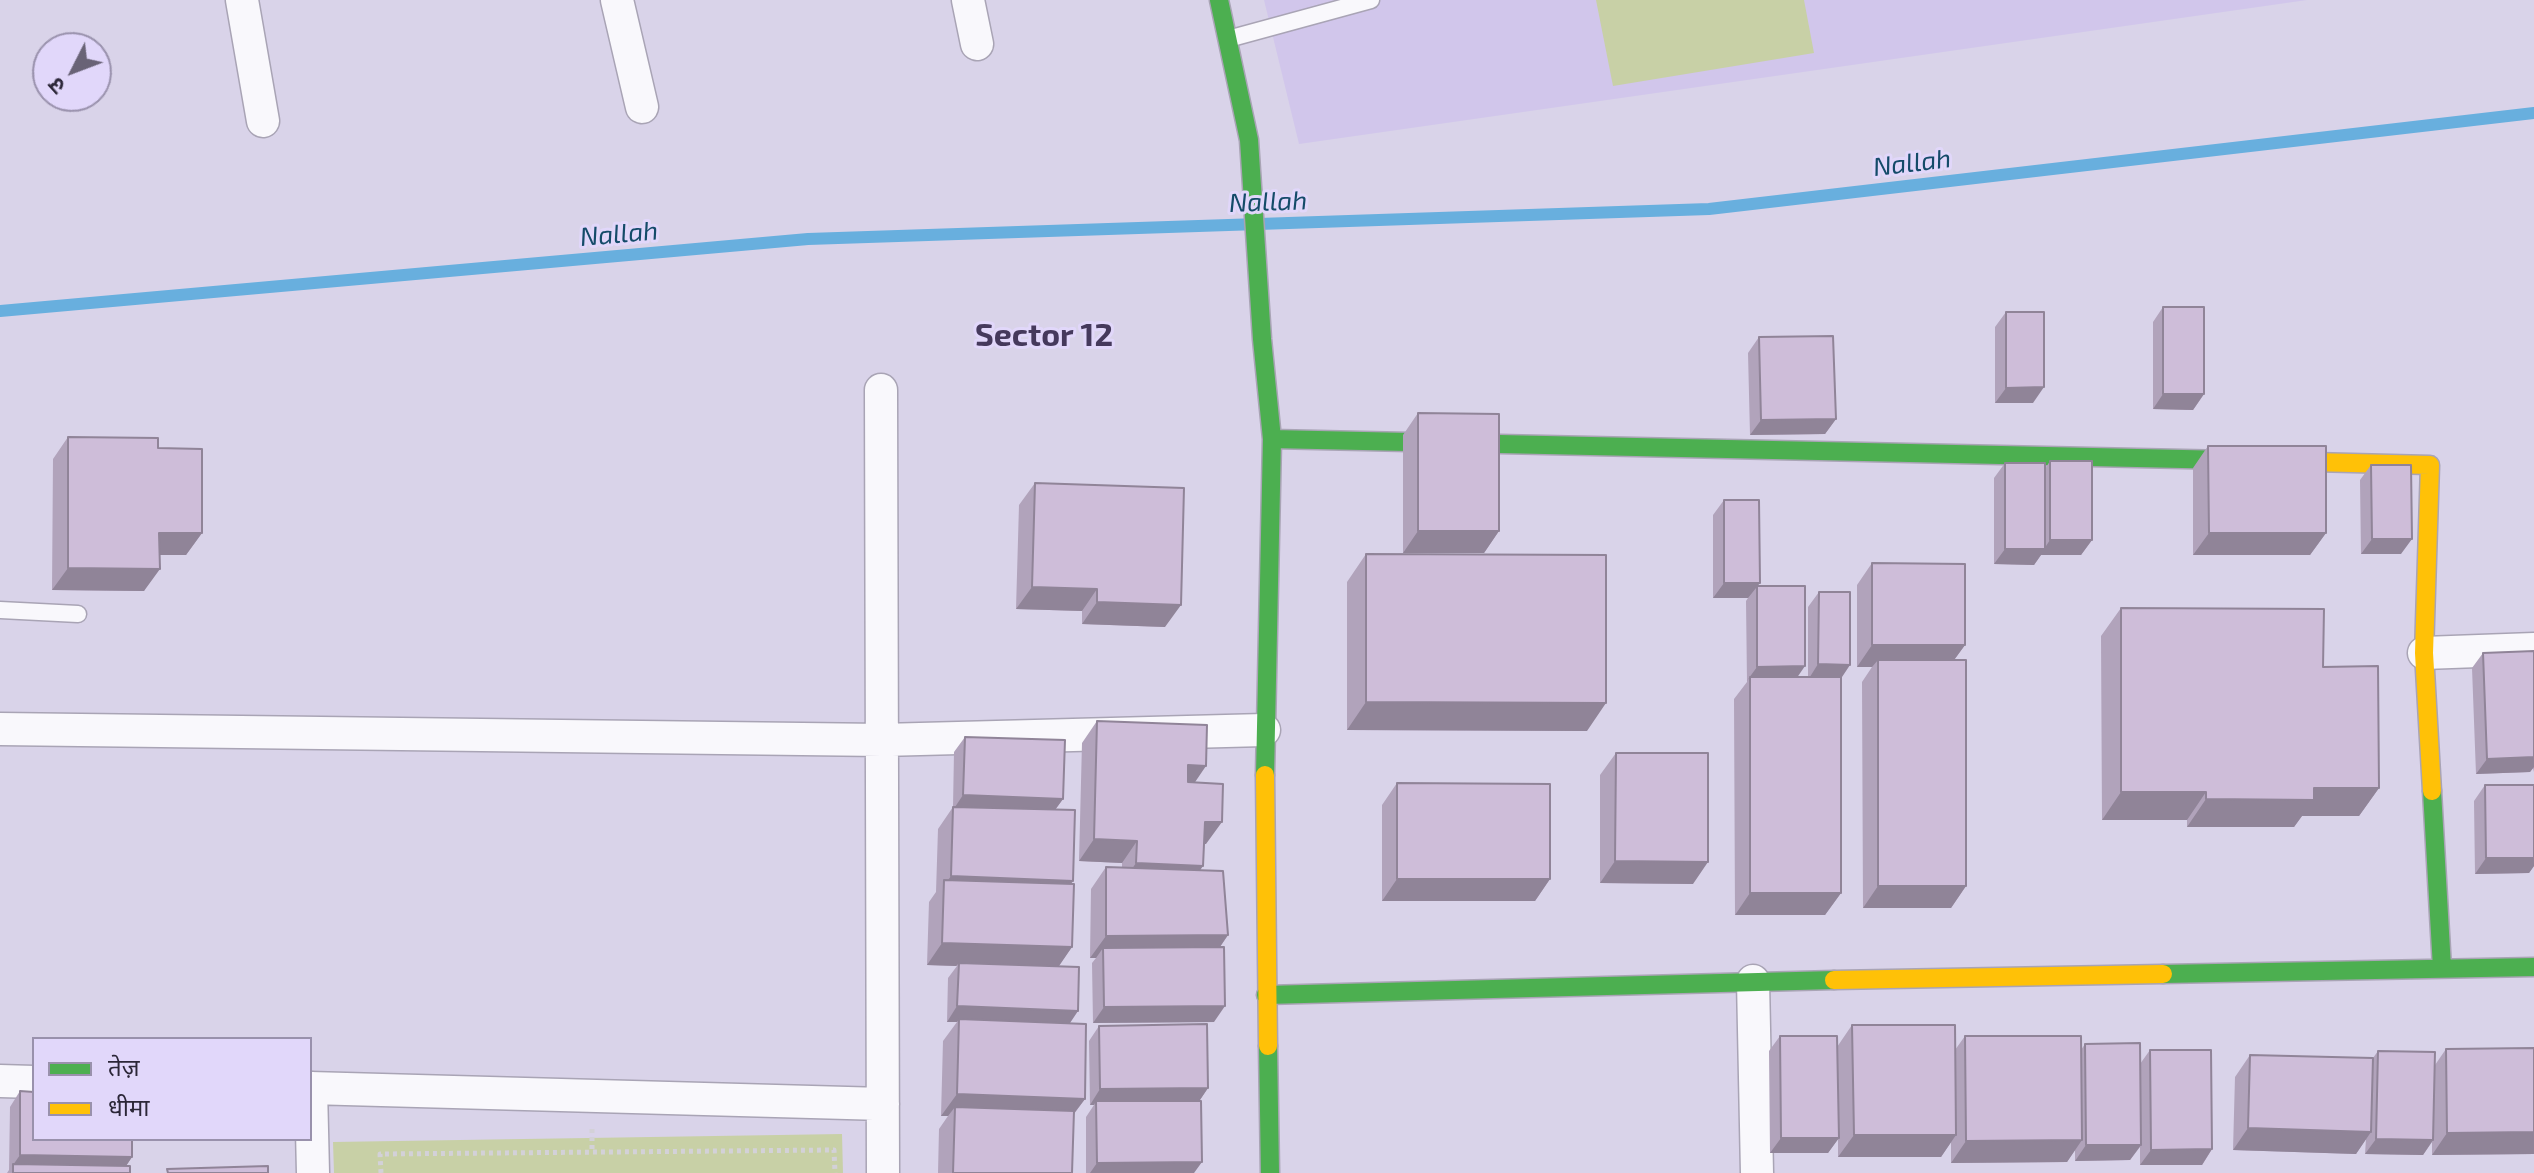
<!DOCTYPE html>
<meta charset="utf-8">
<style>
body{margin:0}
#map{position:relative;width:2534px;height:1173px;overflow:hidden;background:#d9d3e9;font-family:"Exo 2","Noto Sans Devanagari",sans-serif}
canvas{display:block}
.legend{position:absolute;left:32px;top:1037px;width:280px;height:104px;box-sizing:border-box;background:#e1d7fa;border:2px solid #9991ac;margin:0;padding:10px 14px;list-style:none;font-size:24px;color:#2c2738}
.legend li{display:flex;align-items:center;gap:16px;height:40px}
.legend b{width:40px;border:2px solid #9991ac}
.north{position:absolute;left:32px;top:32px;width:80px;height:80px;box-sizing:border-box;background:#e1d7fa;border:2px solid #9991ac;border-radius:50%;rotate:228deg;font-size:22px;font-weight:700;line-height:32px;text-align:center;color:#2c2738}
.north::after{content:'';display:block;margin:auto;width:28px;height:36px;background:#696376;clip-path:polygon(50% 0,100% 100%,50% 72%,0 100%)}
</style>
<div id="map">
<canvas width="2534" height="1173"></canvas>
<ul class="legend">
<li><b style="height:10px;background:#4caf50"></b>तेज़</li>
<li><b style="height:10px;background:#ffc107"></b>धीमा</li>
</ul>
<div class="north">उ</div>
</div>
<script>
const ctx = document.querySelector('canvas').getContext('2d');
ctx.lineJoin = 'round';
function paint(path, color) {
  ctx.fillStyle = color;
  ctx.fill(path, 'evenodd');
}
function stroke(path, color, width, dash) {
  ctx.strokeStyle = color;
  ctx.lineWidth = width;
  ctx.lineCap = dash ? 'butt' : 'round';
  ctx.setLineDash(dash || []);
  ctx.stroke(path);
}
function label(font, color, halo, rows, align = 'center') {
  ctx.font = font + ' "Exo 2",sans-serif';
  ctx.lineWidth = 6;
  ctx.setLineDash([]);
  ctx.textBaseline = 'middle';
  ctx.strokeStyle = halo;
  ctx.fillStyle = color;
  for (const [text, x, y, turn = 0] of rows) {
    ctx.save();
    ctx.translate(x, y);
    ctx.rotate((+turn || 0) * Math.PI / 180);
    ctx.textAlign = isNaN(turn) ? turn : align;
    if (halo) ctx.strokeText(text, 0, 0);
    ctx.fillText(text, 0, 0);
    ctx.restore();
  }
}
paint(new Path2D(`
 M1264 0H2307L1299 144Z`), '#d1c6eb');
paint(new Path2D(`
 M1596 0H1804L1814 53 1613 86Z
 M842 1134 843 1173H334L333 1142Z`), '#c8d0a6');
stroke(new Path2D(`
 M0 311 808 239 1709 209 2534 113`), '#68afde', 12);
const lane = new Path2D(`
 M1228 39 1371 0
 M0 610 78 614`);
const street = new Path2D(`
 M242 0 263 121
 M617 0 642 107
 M968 0 977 44
 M881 390 883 1173
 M2424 653 2534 649
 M0 729 882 740 1264 730
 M1753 981 1757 1173
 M0 1081 34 1082
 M310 1088 883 1104
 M311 1088 313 1173`);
const fast = new Path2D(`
 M1219 0 1249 140 1262 339 1272 439 1265 775
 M1272 439 2274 461
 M2432 791 2442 968
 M2163 974 2534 967
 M1266 995 1834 980
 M1268 1046 1270 1173`);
const slow = new Path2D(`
 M2274 461 2430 465 2424 653 2432 791
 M1265 775 1268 1046
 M1834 980 2163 974`);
stroke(lane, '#a9a4b5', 19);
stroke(street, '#a9a4b5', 35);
stroke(fast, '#a9a4b5', 21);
stroke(slow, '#a9a4b5', 21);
stroke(new Path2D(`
 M592 1129V1152
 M381 1173 380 1154 834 1150 835 1173`), '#d3d1d8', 5, [4, 4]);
stroke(lane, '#f9f8fc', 16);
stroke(street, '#f9f8fc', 32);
stroke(fast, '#4caf50', 18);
stroke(slow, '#ffc107', 18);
paint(new Path2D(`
 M2163 307 2204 394 2193 410 2153 409V322Z
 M2006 312 2033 403H1995V327Z
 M1759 337 1836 419 1825 434 1750 435 1748 353Z
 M1418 413 1499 531 1484 553H1403V435Z
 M68 437 158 448 202 533 186 555H160L144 591 52 590 53 459Z
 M2208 446 2326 533 2310 555H2193V468Z
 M2050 461 2092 540 2081 555H2041L2034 565 1994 564V478L2005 463 2045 469Z
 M2371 465 2401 554H2361L2360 480Z
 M1035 483 1165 627 1082 624V611L1016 609 1019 505Z
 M1724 500 1758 586 1797 677H1808V607L1819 592 1841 679V893L1825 915H1735L1734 699 1747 682 1746 601 1748 598H1713V515Z
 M1366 554 1587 731 1347 730V582Z
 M1872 563 1965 645 1954 660 1966 886 1951 908H1863L1862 682 1872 667H1857V585Z
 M2121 608 2323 667 2379 788 2359 816H2302L2294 827H2187V820H2102L2101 636Z
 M2534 651V772L2533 768 2530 772 2476 774 2472 668 2483 653Z
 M1097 721 1194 783 1206 844H1204L1200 870 1228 935 1220 947 1214 1022 1093 1023 1092 963 1096 958H1090L1091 889 1106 867H1122V863L1079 861 1082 743Z
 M965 737 1063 799 1055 810 1071 884 1072 947 1058 966 1085 1099 1074 1114 1072 1173H938L939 1129 948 1116H941L943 1041 957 1022H947L948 978 957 966 927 965 929 902 936 892 938 829 953 807 954 752Z
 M1616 753 1693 884 1600 883V775Z
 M1397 783 1550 879 1535 901H1382V805Z
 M2485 785H2534V866L2529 873 2475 874 2474 801Z
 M1852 1025 1955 1050 1965 1036 2081 1050 2085 1044 2140 1064 2150 1050 2212 1149 2202 1165H2140V1147L2130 1160 2075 1161V1150L2067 1162 1951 1163V1142L1941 1157H1838V1139L1828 1153H1770L1769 1051 1780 1036 1837 1047Z
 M1099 1026 1208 1088 1199 1101 1194 1173H1086V1117L1094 1105H1090L1089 1041Z
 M2534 1048V1154L2432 1155V1142L2423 1155 2365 1154 2366 1139 2356 1154 2233 1150 2235 1077 2250 1055 2373 1058 2378 1051 2435 1065 2446 1049Z
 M20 1091 132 1157 126 1166 130 1173H7L9 1170 10 1107Z`), '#b1a3bb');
paint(new Path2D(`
 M2044 387 2033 403H1995L2006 388Z
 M2163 394H2204L2193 410 2153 409Z
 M1836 419 1825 434 1750 435 1761 420Z
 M1418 531H1499L1484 553H1403Z
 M159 533H202L186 555H144Z
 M2209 533H2326L2310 555H2193Z
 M2372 539H2412L2401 554H2361Z
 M2050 540H2092L2081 555H2041L2034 565 1994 564 2005 549H2044Z
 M68 568 160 569 144 591 52 590Z
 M1724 583H1760L1748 598H1713Z
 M1032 587 1097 589 1082 611 1016 609Z
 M1097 602 1181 605 1165 627 1082 624Z
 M1872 645H1965L1949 667 1878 660 1872 667H1857Z
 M1818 664 1850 665 1840 680H1808Z
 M1805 666 1794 682 1750 677 1746 682 1757 667Z
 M1366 702 1606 703 1587 731 1347 730Z
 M2534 757V767L2530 772 2476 774 2487 759Z
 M1188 765 1206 766 1191 788 1173 787Z
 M2314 788H2379L2359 816H2302L2294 827H2187L2206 799Z
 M2121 792H2206L2187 820H2102Z
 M963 795 1063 799 1052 814 953 810Z
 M1205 822H1222L1206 844H1190Z
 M1094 839 1137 841 1122 863 1079 861Z
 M2486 858H2534V866L2529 873 2475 874Z
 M1615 861 1708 862 1693 884 1600 883Z
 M1136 863 1203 866 1188 888 1121 885Z
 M951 876 1073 881 1058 903 944 886Z
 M1397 879H1550L1535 901H1382Z
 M1878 886H1966L1951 908H1863Z
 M1750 893H1841L1825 915H1735Z
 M1228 935 1213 957 1103 948 1096 958H1090L1106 936Z
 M942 943 1072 947 1057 969 959 963 956 966 927 965Z
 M957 1006 1078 1011 1068 1026 959 1019 957 1022H947Z
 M1225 1006 1214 1022 1093 1023 1104 1007Z
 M1208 1088 1198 1103 1096 1101 1094 1105H1090L1100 1089Z
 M957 1094 1085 1099 1069 1120 955 1107 948 1116H941Z
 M2248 1128 2371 1132 2356 1154 2233 1150Z
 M2534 1132V1154L2432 1155 2447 1133Z
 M1854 1135H1956L1941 1157H1838Z
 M1781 1138H1839L1828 1153H1770Z
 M2376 1139 2433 1140 2423 1155 2365 1154Z
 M2082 1140 2067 1162 1951 1163 1966 1141Z
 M2086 1145H2141L2130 1160 2075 1161Z
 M2212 1149 2202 1165H2140L2151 1150Z
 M20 1155 132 1157 122 1172 13 1165Z
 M1202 1162 1194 1173H1090L1097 1163Z`), '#908498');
const building = new Path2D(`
 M2163 307H2204V394H2163Z
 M2006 312H2044V387L2006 388Z
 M1833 336 1836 419 1761 420 1759 337Z
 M1418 413 1499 414V531H1418Z
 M68 437 158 438V448L202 449V533H159L160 569 68 568Z
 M2208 446H2326V533H2209Z
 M2050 461H2092V540H2050Z
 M2005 463H2045V549H2005Z
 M2371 465H2411L2412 539H2372Z
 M1035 483 1184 488 1181 605 1097 602V589L1032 587Z
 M1724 500H1759L1760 583H1724Z
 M1366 554 1606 555V703L1366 702Z
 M1872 563 1965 564V645H1872Z
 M1757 586H1805V666L1757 667Z
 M1819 592H1850V665L1818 664Z
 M2121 608 2324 609 2323 667 2378 666 2379 788H2314V800L2206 799V792H2121Z
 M2534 651V757L2487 759 2483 653Z
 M1878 660H1966V886H1878Z
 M1750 677H1841V893H1750Z
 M1097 721 1207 725 1206 766 1188 765V782L1223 784 1222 822H1205L1203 866 1136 863 1137 841 1094 839Z
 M965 737 1065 740 1063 799 963 795Z
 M1616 753H1708V862L1615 861Z
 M1397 783 1550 784V879H1397Z
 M2485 785H2534V858H2486Z
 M953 807 1075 810 1073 881 951 876Z
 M1106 867 1223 871 1228 935 1106 936Z
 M944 880 1074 884 1072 947 942 943Z
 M1224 947 1225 1006 1104 1007 1103 948Z
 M959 963 1079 967 1078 1011 957 1006Z
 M959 1019 1086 1024 1085 1099 957 1094Z
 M1207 1024 1208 1088 1100 1089 1099 1026Z
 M1852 1025H1955L1956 1135H1854Z
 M1780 1036H1837L1839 1138H1781Z
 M1965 1036H2081L2082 1140 1966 1141Z
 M2140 1043 2141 1145H2086L2085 1044Z
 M2534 1048V1132L2447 1133 2446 1049Z
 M2150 1050H2211L2212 1149 2151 1150Z
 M2378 1051 2435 1052 2433 1140 2376 1139Z
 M2250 1055 2373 1058 2371 1132 2248 1128Z
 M20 1091 34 1092V1139H132V1157L20 1155Z
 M1096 1101H1201L1202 1162 1097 1163Z
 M955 1107 1074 1111 1072 1173H953Z
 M13 1164 130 1166V1173H13Z
 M268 1166V1173H168L167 1169Z`);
paint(building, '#cebdd9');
stroke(building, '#908498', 2);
label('italic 26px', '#144b69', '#e1d7fa', [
 ["Nallah",1912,163,-7],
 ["Nallah",1268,202,-2],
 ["Nallah",619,234,-5]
]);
label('bold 32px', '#45395c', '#e1d7fa', [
 ["Sector 12",1044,335]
]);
</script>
